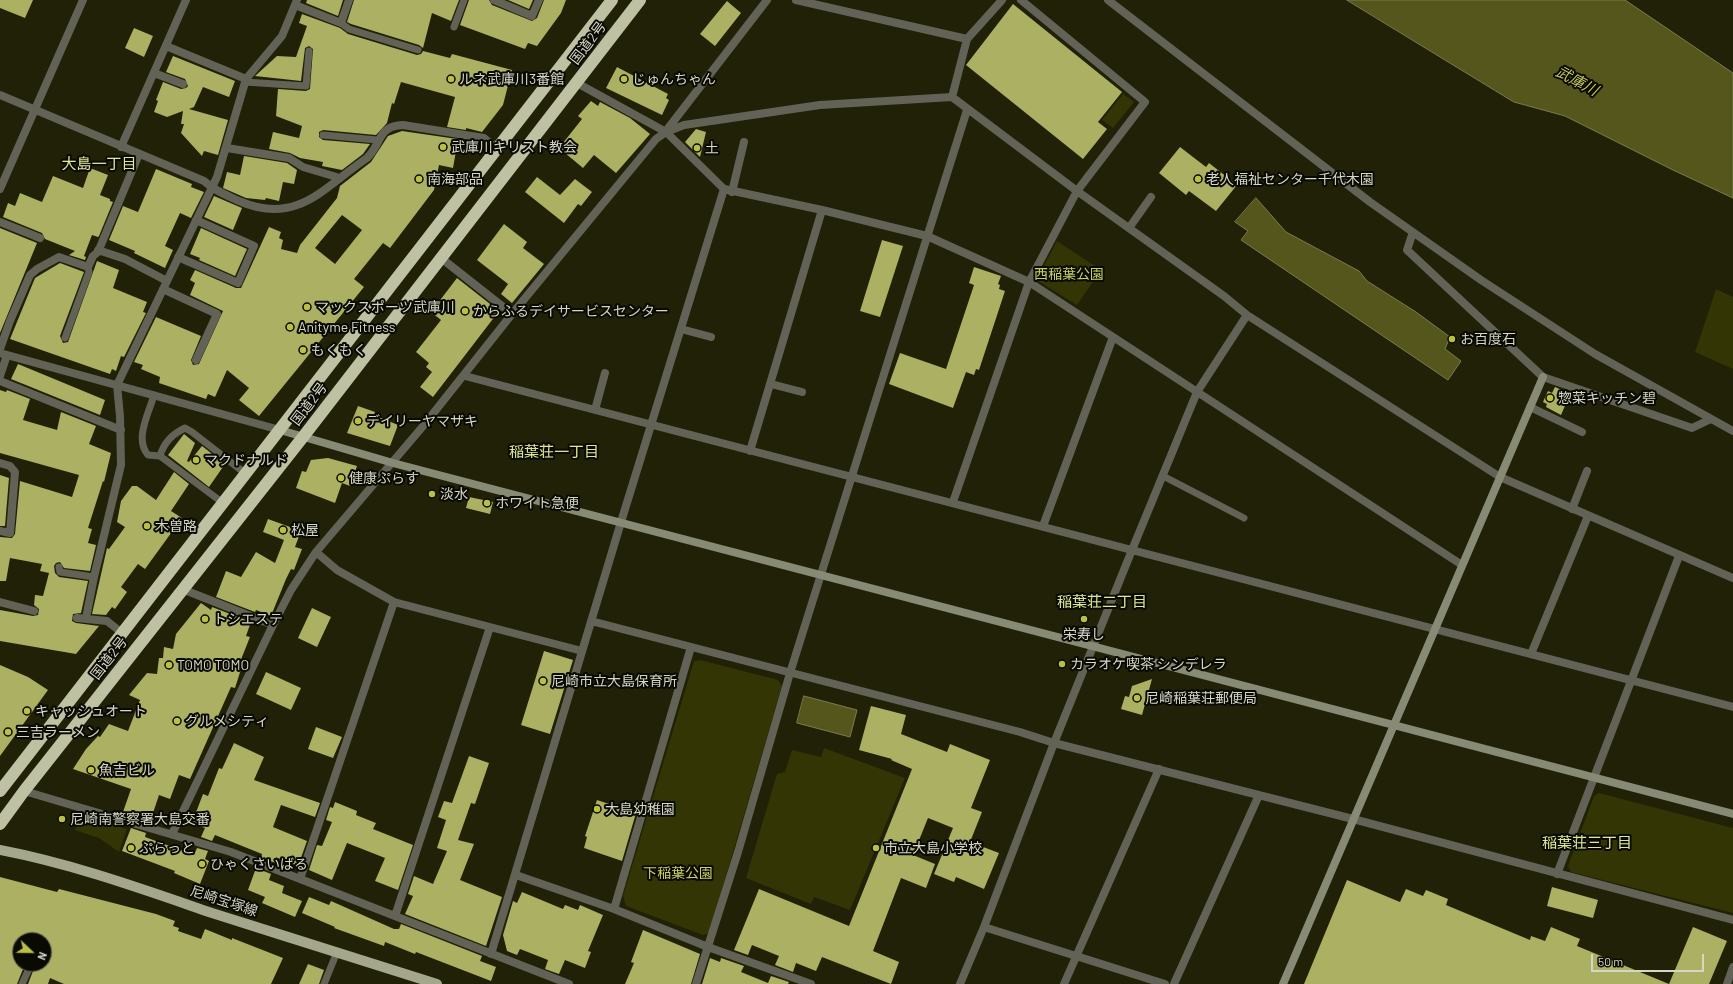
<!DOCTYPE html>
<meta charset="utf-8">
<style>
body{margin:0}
#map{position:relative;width:1733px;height:984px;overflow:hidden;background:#202106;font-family:Barlow,sans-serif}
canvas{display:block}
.north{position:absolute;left:12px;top:932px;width:40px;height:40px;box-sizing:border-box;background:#090a02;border:1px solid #5b5c50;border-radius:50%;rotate:112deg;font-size:11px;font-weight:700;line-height:16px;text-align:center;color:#d5d6c6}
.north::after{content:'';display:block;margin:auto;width:14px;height:18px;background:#bac045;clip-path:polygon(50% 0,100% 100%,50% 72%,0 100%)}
.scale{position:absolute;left:1591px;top:954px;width:113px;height:18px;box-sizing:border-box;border:2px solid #d5d6c6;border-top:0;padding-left:5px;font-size:12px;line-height:14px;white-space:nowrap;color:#d5d6c6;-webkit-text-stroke:3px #090a02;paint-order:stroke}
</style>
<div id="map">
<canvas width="1733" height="984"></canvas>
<div class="north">N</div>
<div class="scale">50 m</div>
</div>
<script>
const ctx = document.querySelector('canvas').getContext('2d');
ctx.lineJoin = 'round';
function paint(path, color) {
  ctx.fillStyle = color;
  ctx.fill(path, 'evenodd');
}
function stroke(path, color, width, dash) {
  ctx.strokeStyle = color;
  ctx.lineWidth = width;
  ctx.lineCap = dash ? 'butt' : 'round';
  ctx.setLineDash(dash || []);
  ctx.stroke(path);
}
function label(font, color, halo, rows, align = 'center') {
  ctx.font = font + ' Barlow,"Noto Sans JP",sans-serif';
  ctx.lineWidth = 4;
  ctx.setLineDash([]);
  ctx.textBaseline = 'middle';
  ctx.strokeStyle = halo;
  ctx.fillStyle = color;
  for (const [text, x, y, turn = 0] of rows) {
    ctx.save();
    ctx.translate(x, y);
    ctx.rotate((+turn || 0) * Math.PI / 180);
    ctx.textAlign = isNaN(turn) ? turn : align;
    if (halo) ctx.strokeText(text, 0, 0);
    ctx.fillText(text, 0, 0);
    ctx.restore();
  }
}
paint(new Path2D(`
 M1123 94 1134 102 1113 128 1102 120Z
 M1057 241 1101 270 1077 305 1038 281V277Z
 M1716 289 1733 297V369L1695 352Z
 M700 660 778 680 782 686 709 933 703 935 626 906 623 896 694 661Z
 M824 748 905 778 850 910 814 897 811 904 746 878 777 774 785 772 792 750 821 757Z
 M1599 793 1733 828V913L1571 872 1568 866 1594 796Z
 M80 816 127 829 119 852 99 838 75 830Z`), '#343504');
const water = new Path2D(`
 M1347 0H1625L1733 73V198L1673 170 1565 116 1514 102Z
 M1256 198 1286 232 1359 271 1367 281 1416 312 1450 337 1445 349 1461 361 1448 380 1241 240 1248 231 1235 222Z
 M804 696 857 710 850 737 797 723Z`);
paint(water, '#54561b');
stroke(water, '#7b7c4e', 1);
paint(new Path2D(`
 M0 0H33L25 18 0 8Z
 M307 0H343L338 16 306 3Z
 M354 0H459L451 21 432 13 423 48 419 45 351 24 347 22Z
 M469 0H489L492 5 532 21 537 18 544 0H566L561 13 537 46 528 43 525 49 460 25Z
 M508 0H533L529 9Z
 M727 1 741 13 715 46 700 34Z
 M1013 4 1122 92 1098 122 1107 129 1083 159 966 65Z
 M302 14 340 28 348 34 417 55 421 54 423 51 450 58 452 54 512 70 503 105 482 132 466 128V130L447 127 455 97 401 82 394 104 392 103 387 123 376 135 323 130 319 132V137L323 140 370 144 363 154 342 170 322 166 323 162 300 158 290 153 269 149 273 132 299 138 302 126 276 116 278 89 306 91 310 89 313 49 309 46 305 48 301 81 255 76 277 56 296 57 307 26 299 23Z
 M134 28 153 36 144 57 125 48Z
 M173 56 235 81 229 97 203 87 194 107 189 109 228 120 218 155 204 151 202 156 181 133 184 124H181L183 111 167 117 154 112 158 101 156 100 163 82 181 89 186 88 188 86 185 79 166 72Z
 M617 67 668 94 666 98 669 100 662 115 606 88Z
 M591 101 598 106 600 102 630 118 650 134 616 173 594 155 583 168 559 148 582 119 578 116Z
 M696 129 706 132 700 157 685 142Z
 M402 131 464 140 462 152 456 151 453 168 439 165 434 190 390 248 383 243 354 279 364 287 259 416 239 400 249 388 227 370 215 397 208 394 206 399 159 383 160 377 141 369 143 365 134 362 156 317 201 336 191 360 193 365 199 364 223 311 190 295 195 283 190 280 195 270 236 288H241L269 227 281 232 279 238 283 240 281 249 297 253 300 245 337 198 340 186 371 162 388 136ZM342 215 362 230 335 264 315 248Z
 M1180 147 1206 167 1209 163 1237 185 1216 211 1189 191 1186 195 1159 173Z
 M244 156 287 163 297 170 294 184 283 182 279 201 266 198 265 200 246 198 223 188 227 172 240 175Z
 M90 168 108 175 100 195 110 199V201L113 202 99 236 98 237 92 235 84 256 86 257 85 260 69 255 75 251 45 239 42 233 3 217 8 203 15 206 20 193 42 202 53 176 83 188Z
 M156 169 192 184 191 187 204 192 191 218 180 213 165 246 173 250 165 268 134 253 135 251 109 240 123 206 138 212Z
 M537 177 560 195 575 179 592 192 581 206 578 204 564 223 525 192Z
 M214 196 242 208 233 230 204 217Z
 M504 224 527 242 523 248 544 264 512 303 501 294 508 284 477 260Z
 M0 228 37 243 0 333Z
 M201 228 247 249 235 276 199 260 200 258 190 254Z
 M882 240 903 246 880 317 860 311Z
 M97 261 119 270 113 288 147 302 143 312 146 313 124 357 121 356 116 371 112 369 110 374 10 339 35 278 60 263 84 272 60 336 63 343 68 342Z
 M974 267 1001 276 998 284 1000 285 999 289 1005 291 979 370 976 369 974 375 966 372 953 408 889 384 900 353 946 369 974 285 969 283Z
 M457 278 499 311 433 397 420 387 432 372 426 367 429 363 416 352 441 320 431 312Z
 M18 364 105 400 100 415 11 379Z
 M1555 387 1570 394 1561 415 1546 407 1547 404 1543 402 1548 391 1552 393Z
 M0 390 6 392 7 390 30 399 23 420 57 430 61 412 96 426 89 444 111 453 104 482 103 481 88 528 92 529 88 543 96 545 90 571 64 568 60 562 56 563 54 566 55 573 59 577 88 581 81 613 73 614 72 621 76 623 99 626 76 654 0 641V610L33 616 38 615 39 609 34 605 35 595 43 596 49 573 40 571 42 564 10 558 6 581H0V537L12 538 15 534 20 481 72 497 79 475 0 453Z
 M358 406 375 412 374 415 398 425 390 446 347 433Z
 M184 434 195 443 187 461 189 462 202 446 225 464 209 487 168 455Z
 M328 458 357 466 350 486 342 483 335 503 296 488 302 471 306 472 311 460Z
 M174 472 189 484 171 511 182 518 145 569 138 564 121 587 127 592 115 609 112 607 106 615 92 614 107 548 109 549 125 527 117 522 121 501 132 486H137L156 500Z
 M0 475 9 478 5 526H0Z
 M469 497 493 502 490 514 466 508Z
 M268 519 301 531 295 547 302 549 294 570 291 569 286 579 271 616 256 610 255 612 216 597 226 571 241 577 256 552 275 563 284 540 263 532Z
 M201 603 211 610 212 607 251 622 246 636 250 637 240 662 243 663 235 688 231 687 190 779 179 775 170 799 159 795 150 822 123 812 131 789 73 769 86 749 98 736 100 737 109 724 128 731 140 700 129 695 147 673 157 674 159 658H163L164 647 173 649 176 634Z
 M312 608 331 617 317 647 298 638Z
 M544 651 573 660 550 734 521 725Z
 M0 665 28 677 48 690 0 756Z
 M266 672 301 688 291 710 256 694Z
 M1152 679 1142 715 1121 709 1125 696 1129 697 1132 686Z
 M871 706 906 715 901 734 947 752 950 744 990 760 971 808 982 812 970 842 999 853 984 889 956 877 954 882 934 874 953 828 928 818 913 855 935 864 926 888 901 878 873 951 899 962 891 984 822 957 816 971 796 963 793 972 775 965 779 956 752 945 748 955 734 950 759 889 849 926 912 769 891 760 892 759 859 750Z
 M316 727 342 737 333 758 308 749Z
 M234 743 264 757 254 780 320 803 315 817 281 805 273 827 307 841 298 866 278 858 276 863 261 858 262 854 215 835 212 841 201 837 205 828 192 823 203 794 208 796 219 768 222 769Z
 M469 756 489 763 475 804 471 803 458 840 474 844 460 880 502 897 486 946 405 914 413 896 408 894 414 876 433 884 447 851 437 848 446 820 438 817 444 801 452 803Z
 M597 800 636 813 622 861 584 848 587 837 585 836Z
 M335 802 357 811 356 815 376 823 373 829 413 845 398 890 375 881 385 858 347 843 332 880 309 870 317 845 322 846 332 822 326 820 330 807 333 808Z
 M131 828 146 833 145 837 194 855 197 848 208 851 205 859 209 861 200 884 174 873 175 871 122 851Z
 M256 868 271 874 269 880 284 886 282 893 302 901 295 917 262 903 265 897 248 890Z
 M0 877 57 892 59 889 156 914 175 921 173 926 179 928 178 931 201 939 205 929 232 940V938L283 958 271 984H64L50 978 48 984H28L33 971 32 968 28 966 23 969 17 984H0ZM20 940H44V964H20Z
 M1347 880 1400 902 1406 889 1423 896 1426 890 1448 899 1446 905 1530 940 1531 936 1545 941 1551 927 1580 939 1577 946 1669 984H1304Z
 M1552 887 1598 900 1593 918 1547 906Z
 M522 892 563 909 565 905 578 910 580 905 603 915 588 951 591 952 585 968 565 960 559 974 545 969 548 960 520 949 517 955 507 951 503 935 513 901 517 903Z
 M309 897 329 905 331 901 394 929H399L401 924 482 956 480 961 496 967 491 981 416 952 415 954 385 942 384 946 334 928 335 927 302 913Z
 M1693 927 1727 941 1709 984H1669Z
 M643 930 700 954 691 984H625L634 963 631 962Z
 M710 958 720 962 721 958 744 966 741 972 768 983 771 976 789 982 788 984H702Z
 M308 964 324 970 319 984H299Z`), '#abb062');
stroke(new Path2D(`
 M341 23 349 29 418 50
 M454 27 464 0
 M245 82 306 86 309 51
 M323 135 377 140
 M65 338 89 272 88 267
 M154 395C149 413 134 439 148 455L160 456
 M1163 476 1244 518
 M223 503 160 456C164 442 172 434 185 428L192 432 246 474
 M59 567 60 572 94 577
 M22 984 28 971
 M324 984 337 952`), '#626356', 7);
stroke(new Path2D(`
 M494 0 532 16 539 0
 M796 0 967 39
 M1108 0 1370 202 1481 280 1595 354 1733 431
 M295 5 341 23 349 0
 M166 46 246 79
 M154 73 183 84
 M577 83 666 132 724 189 822 210 927 236 1029 282 1462 565
 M0 95 204 181C215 191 226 195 239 201 297 226 323 188 367 158 382 144 377 126 403 125L484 138 497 149
 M952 97 967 39 1002 0
 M666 131 767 0
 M121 147 186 0
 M227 148 289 158 303 167 340 178
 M0 189 83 0
 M732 192 744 142
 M0 222 40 238
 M1129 228 1151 197
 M1413 232 1407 250 1543 377 1692 428 1711 419
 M98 250 125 259 167 281
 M178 257 238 283 254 246 196 220
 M441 258 512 314
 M163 289 217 314 196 360
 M681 329 711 337
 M0 349 10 321 30 275 37 269 59 257 88 267 93 256 98 252 139 154
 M0 353 280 430
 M0 376 7 355
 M465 376 1733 707
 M0 381 121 430
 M771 384 802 392
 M1530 407 1582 432
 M595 410 605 373
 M750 451 822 210
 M0 463 10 466 15 472 10 533 0 531
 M953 502 1029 282 1077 191 1145 102 1021 0
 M1572 509 1587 471
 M1043 526 1113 337
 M316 552 337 570 394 602 582 651
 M182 589 273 625
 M0 602 34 611
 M77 618 107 621 122 633
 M86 618 94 577 121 465 120 416 117 385 217 177 246 79 282 36 297 0
 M591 621 1020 732 1054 743 1353 819 1733 920
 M1531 654 1588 516
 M24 791 231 852 569 984
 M172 834 273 625 291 590 316 552 424 425 512 314 656 139 666 132 684 125 820 105 952 97 1077 191 1224 296 1247 315 1500 477 1733 578
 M1557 874 1679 556
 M516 875 614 909 708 947 811 984
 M300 879 394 602
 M614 909 691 647
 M395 916 490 627
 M984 927 1165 984
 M491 954 621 522 724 189
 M696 984 738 852 790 673 967 110
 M960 984 984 927 1054 743 1132 550 1197 392 1247 315
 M1064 984 1159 769
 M1174 984 1259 795
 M1727 984 1733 967`), '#626356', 8);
stroke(new Path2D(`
 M280 430 393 463 1733 814
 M1283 984 1543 377`), '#878a75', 8);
stroke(new Path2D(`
 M0 850C73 864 142 889 212 913 287 937 363 960 437 984`), '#a5a78d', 10);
stroke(new Path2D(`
 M0 791 612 0
 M0 824 24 791 303 437 640 0`), '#bfc2a2', 12);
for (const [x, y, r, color] of [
 [451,79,4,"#bac045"],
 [624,79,4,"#bac045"],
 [443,147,4,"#bac045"],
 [697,148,4,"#bac045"],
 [419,179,4,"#bac045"],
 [1198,179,4,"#bac045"],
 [307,307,4,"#bac045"],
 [465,311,4,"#bac045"],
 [290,327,4,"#bac045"],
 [1452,339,4,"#bac045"],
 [303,350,4,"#bac045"],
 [1550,398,4,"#bac045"],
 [358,421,4,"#bac045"],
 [196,460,4,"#bac045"],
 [341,478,4,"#bac045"],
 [432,494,4,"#bac045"],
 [487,503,4,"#bac045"],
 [147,526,4,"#bac045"],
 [283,530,4,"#bac045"],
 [205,619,4,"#bac045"],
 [1084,619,4,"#bac045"],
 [1062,664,4,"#bac045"],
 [169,665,4,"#bac045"],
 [543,681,4,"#bac045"],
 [1137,698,4,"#bac045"],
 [27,711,4,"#bac045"],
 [177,721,4,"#bac045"],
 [8,732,4,"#bac045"],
 [91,770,4,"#bac045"],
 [597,809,4,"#bac045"],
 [62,819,4,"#bac045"],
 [131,848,4,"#bac045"],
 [876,848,4,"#bac045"],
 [202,864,4,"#bac045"]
]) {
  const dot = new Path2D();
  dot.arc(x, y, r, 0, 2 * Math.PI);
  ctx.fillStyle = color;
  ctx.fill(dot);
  stroke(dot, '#090a02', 1.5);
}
label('14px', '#d5d6c6', '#090a02', [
 ["国道2号",588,43,-53],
 ["国道2号",309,404,-53],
 ["国道2号",109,658,-52],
 ["尼崎宝塚線",224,901,18]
]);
label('14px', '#d5d6c6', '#090a02', [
 ["ルネ武庫川3番館",459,79],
 ["じゅんちゃん",632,79],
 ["武庫川キリスト教会",451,147],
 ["土",705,148],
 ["南海部品",427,179],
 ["老人福祉センター千代木園",1206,179],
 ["マックスポーツ武庫川",315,307],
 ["からふるデイサービスセンター",473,311],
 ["Anityme Fitness",298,327],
 ["お百度石",1460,339],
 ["もくもく",311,350],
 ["惣菜キッチン碧",1558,398],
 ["デイリーヤマザキ",366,421],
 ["マクドナルド",204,460],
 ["健康ぷらす",349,478],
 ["淡水",440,494],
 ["ホワイト急便",495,503],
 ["木曽路",155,526],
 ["松屋",291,530],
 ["トシエステ",213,619],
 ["栄寿し",1084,634,"center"],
 ["カラオケ喫茶 シンデレラ",1070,664],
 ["TOMO TOMO",177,665],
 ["尼崎市立大島保育所",551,681],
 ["尼崎稲葉荘郵便局",1145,698],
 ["キャッシュオート",35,711],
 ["グルメシティ",185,721],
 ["三吉ラーメン",16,732],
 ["魚吉ビル",99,770],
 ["大島幼稚園",605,809],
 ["尼崎南警察署大島交番",70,819],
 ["ぷらっと",139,848],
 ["市立大島小学校",884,848],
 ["ひゃくさいばる",210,864]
], 'left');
label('14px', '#cad065', '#090a02', [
 ["西稲葉公園",1069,274],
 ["下稲葉公園",678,873]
]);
label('italic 15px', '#c3c95e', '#090a02', [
 ["武庫川",1577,81,28]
]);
label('15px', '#e1e799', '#090a02', [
 ["大島一丁目",99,164],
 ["稲葉荘一丁目",554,452],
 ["稲葉荘二丁目",1102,602],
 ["稲葉荘三丁目",1587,843]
]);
</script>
